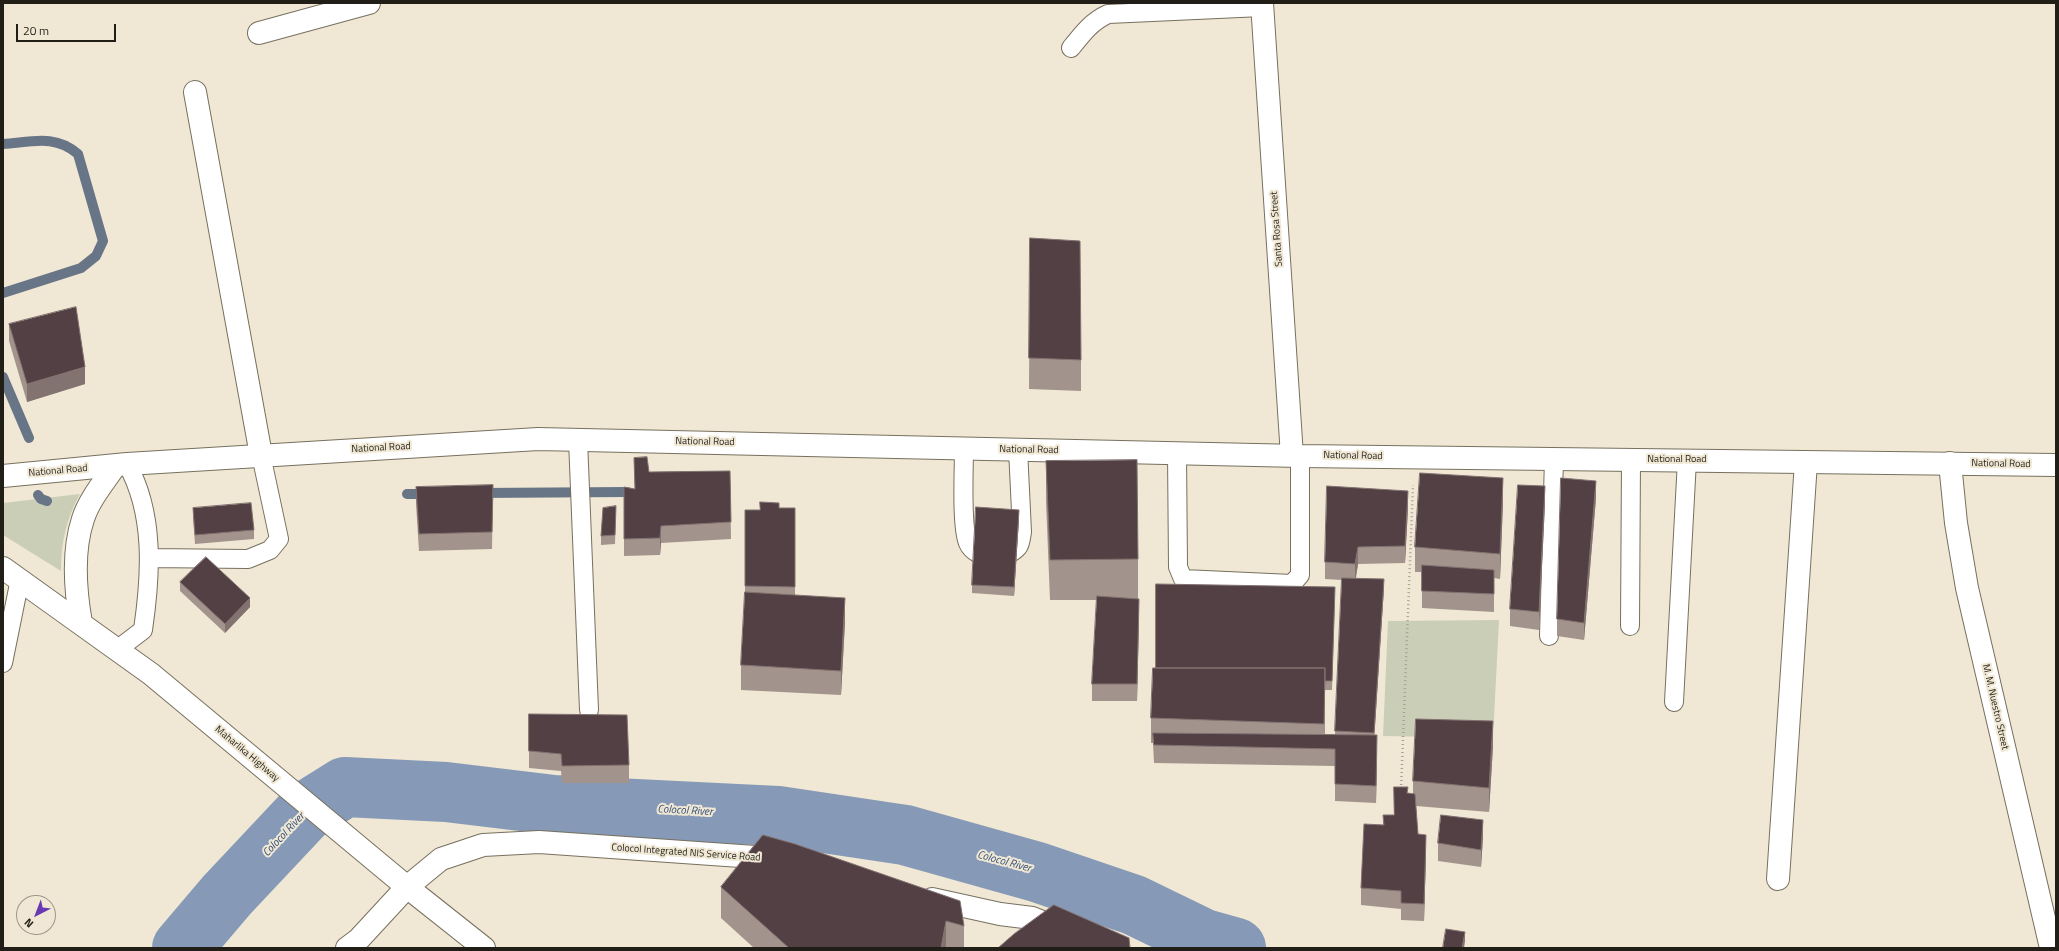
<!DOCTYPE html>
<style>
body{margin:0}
#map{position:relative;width:2059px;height:951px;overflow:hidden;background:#f0e8d4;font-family:"Titillium Web",sans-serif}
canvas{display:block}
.frame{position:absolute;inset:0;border:4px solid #211e17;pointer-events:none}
.north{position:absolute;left:16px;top:895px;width:40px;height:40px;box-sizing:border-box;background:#f0e8d4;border:1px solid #9d9788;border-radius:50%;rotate:222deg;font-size:11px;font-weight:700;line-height:16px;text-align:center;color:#211e17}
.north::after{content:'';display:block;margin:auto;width:14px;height:18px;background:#683ab2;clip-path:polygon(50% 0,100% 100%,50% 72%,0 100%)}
.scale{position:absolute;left:16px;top:24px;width:100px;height:18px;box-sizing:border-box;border:2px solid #211e17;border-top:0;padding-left:5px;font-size:12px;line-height:14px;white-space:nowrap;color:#211e17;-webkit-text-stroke:3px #f0e8d4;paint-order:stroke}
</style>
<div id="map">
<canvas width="2059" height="951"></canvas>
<div class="frame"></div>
<div class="north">N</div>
<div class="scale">20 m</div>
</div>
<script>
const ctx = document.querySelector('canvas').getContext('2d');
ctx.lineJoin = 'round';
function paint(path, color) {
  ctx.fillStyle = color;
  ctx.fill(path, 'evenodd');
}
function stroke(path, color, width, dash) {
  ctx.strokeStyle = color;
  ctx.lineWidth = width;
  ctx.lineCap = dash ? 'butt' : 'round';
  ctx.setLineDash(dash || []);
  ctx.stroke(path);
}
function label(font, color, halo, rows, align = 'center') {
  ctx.font = font + ' "Titillium Web",sans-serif';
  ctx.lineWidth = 4;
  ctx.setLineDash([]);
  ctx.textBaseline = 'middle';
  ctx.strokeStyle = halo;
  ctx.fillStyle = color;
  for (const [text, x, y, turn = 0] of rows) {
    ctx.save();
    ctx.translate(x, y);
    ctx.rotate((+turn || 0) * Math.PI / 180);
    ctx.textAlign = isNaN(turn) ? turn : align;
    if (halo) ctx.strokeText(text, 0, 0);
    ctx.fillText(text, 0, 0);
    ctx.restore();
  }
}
paint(new Path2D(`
 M80 494C66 519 61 543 61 571L3 535V503Z
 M1499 620 1493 738 1383 736 1388 621Z`), '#caceb7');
stroke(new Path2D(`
 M3 144C32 142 55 134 78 154L103 241 96 256 81 268 3 293
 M3 377 29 438
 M479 493 627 492
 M407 494H429
 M38 495 41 499 47 501`), '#687587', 10);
stroke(new Path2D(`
 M182 948 227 895 305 812 345 787 446 792 554 805 778 816 905 835 1037 872 1134 905 1204 939 1236 948`), '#869ab7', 60);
const lane = new Path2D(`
 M1071 48C1082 34 1092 21 1108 14L1262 7
 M578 440 589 710
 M964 448C964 469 961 526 968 543 976 561 1007 560 1018 547 1021 543 1021 537 1022 532L1018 449
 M1177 453 1178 567 1183 579 1292 584 1300 575V456
 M149 558 248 559 270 550 279 539 261 455
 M1630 626 1631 460
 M1549 636 1554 459
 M118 649 143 630C151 575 155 514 127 464
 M3 663 20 579
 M1674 702 1687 460`);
const street = new Path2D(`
 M259 33 369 3
 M195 92 261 455
 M1950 463 1956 523 1967 588 2051 948
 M1778 879 1806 462
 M932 899 1000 914 1032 918 1109 948
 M347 948 359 939 407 887 441 859 483 845 539 842 755 857 774 861`);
const secondary = new Path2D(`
 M1262 3 1292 456
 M3 476 127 464 538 439 1300 456 2056 465`);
const highway = new Path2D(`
 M3 568 151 674 407 887 484 948
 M81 623C75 589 72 552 83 519 89 500 104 482 115 466`);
stroke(lane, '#77705f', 20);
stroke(street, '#77705f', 24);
stroke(secondary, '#77705f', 24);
stroke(highway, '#77705f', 24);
stroke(new Path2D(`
 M1401 789 1413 485`), '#a8a192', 2.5, [1, 3]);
stroke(lane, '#fff', 18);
stroke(street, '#fff', 22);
stroke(secondary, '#fff', 22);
stroke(highway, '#fff', 22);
paint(new Path2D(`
 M1030 238 1081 360V391L1029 389Z
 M9 324 85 384 27 402 9 341Z
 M634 458 649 472 730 471 731 539 661 543 660 555 624 556V487L635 489Z
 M1046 461 1138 559V599L1139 616 1137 701H1092V684L1097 600H1050L1046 502Z
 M493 485 492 549 419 551 416 504V487Z
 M1596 498 1584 640 1557 636V619Z
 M1503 502 1500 579 1494 578V612L1422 608V572H1415V547Z
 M1545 503 1539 630 1510 626V609Z
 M616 506 615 544 601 545V536Z
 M193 508 254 530V539L195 544 193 517Z
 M779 508H795V595L845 622 841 695 741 690V665L745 592V510H760Z
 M1408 508 1405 563 1358 564 1356 578 1384 588 1374 735 1377 753 1376 803 1335 801V766L1154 763 1153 743H1151V718L1156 668 1335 596 1332 690H1325V735H1335L1342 580 1325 579V562Z
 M1019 519 1014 596 972 593V585Z
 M180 582 250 607 225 633 180 591Z
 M529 714 629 765V783H562L561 771 529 768Z
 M1493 746 1489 812 1416 806 1418 834 1426 853 1424 921 1401 920V909L1361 905V888L1383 825V815H1394L1408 793 1413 794V781Z
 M763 835 964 926V948H754L721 918V887Z
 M1483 837 1481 867 1438 861V843Z`), '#a2948c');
paint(new Path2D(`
 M85 367V384L27 402V384Z
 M1503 478V502L1500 579V554Z
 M1596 481V498L1584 640V623Z
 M1545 486V503L1539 630V612Z
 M1408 491V508L1405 563V546Z
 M1019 510V519L1014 596V587Z
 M661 526V543L660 555V538Z
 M1358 547V564L1355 581V564Z
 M1384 579V588L1374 742V733Z
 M250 598V607L225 633V624Z
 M845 598V622L841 695V671Z
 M1139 599V616L1137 701V684Z
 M1493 721V746L1489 812V788Z
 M1377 735V753L1376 803V786Z
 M1483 820V837L1481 867V850Z
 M1426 835V853L1424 921V904Z
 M946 921V948H941Z
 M1465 932V941L1464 948H1462Z`), '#827270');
const building = new Path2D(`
 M1030 238 1080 241 1081 360 1029 358Z
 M76 307 85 367 27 384 9 324Z
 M647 457 649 472 730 471 731 522 661 526 660 538 624 539V487L635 489 634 458Z
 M1137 460 1138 559 1050 560 1046 461Z
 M1420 473 1503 478 1500 554 1415 547Z
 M1561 478 1596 481 1584 623 1557 619Z
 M493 485 492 532 419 534 416 487Z
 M1518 485 1545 486 1539 612 1510 609Z
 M1327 486 1408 491 1405 546 1358 547 1355 564 1325 562Z
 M760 502 779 503V508H795V587L745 586V510H760Z
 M251 503 254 530 195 535 193 508Z
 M616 506 615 535 601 536 603 508Z
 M976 507 1019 510 1014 587 972 585Z
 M206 557 250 598 225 624 180 582Z
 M1422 565 1494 570V594L1422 591Z
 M1342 578 1384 579 1374 733 1335 731Z
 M1156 584 1335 587 1332 681H1325V668H1156Z
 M745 592 845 598 841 671 741 665Z
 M1097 596 1139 599 1137 684H1092Z
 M1153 668H1325L1324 724 1151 718Z
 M529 714 627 715 629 765 562 766 561 754 529 751Z
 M1416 719 1493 721 1489 788 1413 781Z
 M1153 733 1377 735 1376 786 1335 784V749L1154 745Z
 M1394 787H1408L1407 793 1415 794 1418 834 1426 835 1424 904 1401 903V891L1361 888 1364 824 1384 825 1383 815H1394Z
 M1441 815 1483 820 1481 850 1438 843Z
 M763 835 795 844 960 901 964 926 946 921 941 948H789L721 887Z
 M1054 905 1129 938 1130 948H998L1014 934Z
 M1446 929 1465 932 1462 948H1443Z`);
paint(building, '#534045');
stroke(building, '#827270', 1);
label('10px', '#211e17', '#f0e8d4', [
 ["Santa Rosa Street",1277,229,-94],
 ["National Road",705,442,1],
 ["National Road",381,448,-3],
 ["National Road",1029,450,1],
 ["National Road",1353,456,1],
 ["National Road",1677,460],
 ["National Road",2001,464,1],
 ["National Road",58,471,-5],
 ["M. M. Nuestro Street",1995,707,77],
 ["Maharlika Highway",247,754,40],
 ["Colocol Integrated NIS Service Road",686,853,4]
]);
label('italic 11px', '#314d77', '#f0e8d4', [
 ["Colocol River",685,811,3],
 ["Colocol River",284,835,-47],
 ["Colocol River",1004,862,15]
]);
</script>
